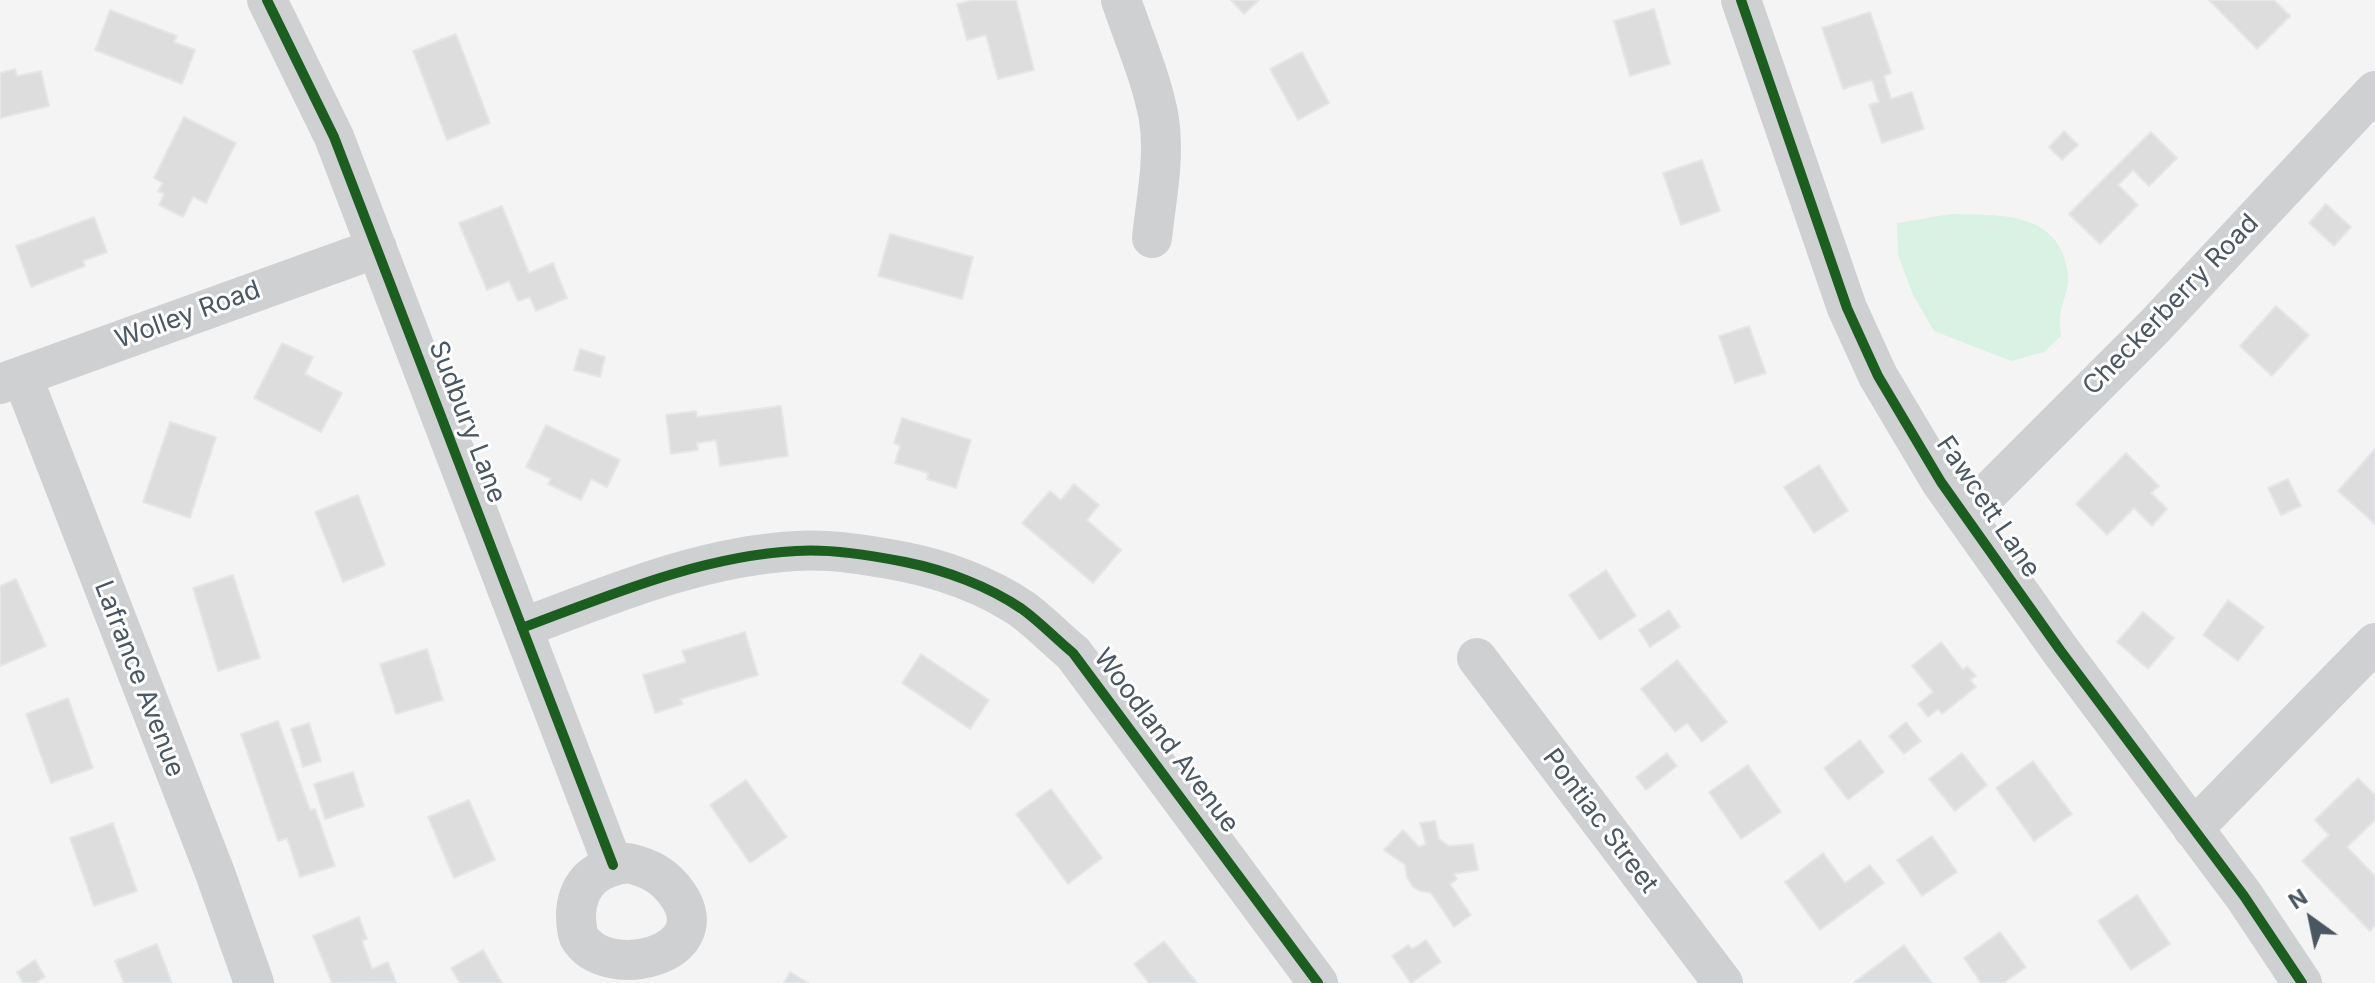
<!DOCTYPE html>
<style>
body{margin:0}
#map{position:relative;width:2375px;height:983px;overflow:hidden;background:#f4f4f4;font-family:Inter,sans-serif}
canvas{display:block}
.north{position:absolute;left:2271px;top:879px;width:80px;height:80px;-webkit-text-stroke:6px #fff;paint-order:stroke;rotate:327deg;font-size:22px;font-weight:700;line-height:32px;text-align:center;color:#4a5661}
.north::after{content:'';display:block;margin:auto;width:28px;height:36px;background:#4a5661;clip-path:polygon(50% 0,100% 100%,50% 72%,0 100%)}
</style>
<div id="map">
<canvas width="2375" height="983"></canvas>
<div class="north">N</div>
</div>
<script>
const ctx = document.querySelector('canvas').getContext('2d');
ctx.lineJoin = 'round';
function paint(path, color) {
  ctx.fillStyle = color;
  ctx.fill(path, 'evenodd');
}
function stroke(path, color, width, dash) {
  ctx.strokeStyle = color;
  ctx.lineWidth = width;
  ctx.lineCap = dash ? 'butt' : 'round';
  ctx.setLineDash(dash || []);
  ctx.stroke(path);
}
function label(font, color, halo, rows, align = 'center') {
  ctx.font = font + ' Inter,sans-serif';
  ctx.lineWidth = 6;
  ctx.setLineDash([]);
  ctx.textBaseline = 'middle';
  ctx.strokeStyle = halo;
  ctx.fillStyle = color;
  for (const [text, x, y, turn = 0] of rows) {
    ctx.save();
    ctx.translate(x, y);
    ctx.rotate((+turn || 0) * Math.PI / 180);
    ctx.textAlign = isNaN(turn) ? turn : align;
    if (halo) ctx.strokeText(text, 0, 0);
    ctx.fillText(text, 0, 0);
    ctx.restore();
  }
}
paint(new Path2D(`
 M1951 214C2001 215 2061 211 2068 275 2070 288 2061 304 2060 317 2060 323 2060 330 2061 336L2044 352 2011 361 1934 331 1913 295 1898 255 1897 223Z`), '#d9f2e3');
const building = new Path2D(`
 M974 0H1016L1034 70 998 79 986 35 967 40 957 4Z
 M1231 0H1259L1244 14Z
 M2209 0H2274L2290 16 2257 49Z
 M1654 9 1670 64 1630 76 1614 21Z
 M110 10 177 36 174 42 195 50 182 84 95 50Z
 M1870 12 1891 73 1884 76 1891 99 1912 92 1924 129 1882 143 1869 105 1879 102 1872 80 1843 89 1822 28Z
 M456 34 490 123 447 140 413 51Z
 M1302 52 1329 103 1298 120 1270 69Z
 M15 69 17 76 41 71 49 106 0 118V73Z
 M184 117 236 143 206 203 193 197 183 217 159 205 164 194 158 191 163 183 154 178Z
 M2064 131 2078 145 2062 160 2049 147Z
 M2151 132 2177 158 2149 186 2133 170 2118 185 2138 205 2100 244 2069 214Z
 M1702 160 1720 211 1681 225 1663 173Z
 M2326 204 2351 227 2334 246 2309 223Z
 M502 206 529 273 553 263 567 298 536 311 530 297 518 301 509 281 487 290 459 223Z
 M94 217 107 252 83 261 85 266 31 287 16 246Z
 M890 234 973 257 962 299 878 276Z
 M2276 306 2309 335 2272 376 2240 346Z
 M1749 326 1766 373 1735 383 1719 336Z
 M282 343 313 357 305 374 342 393 321 432 254 398Z
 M580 349 605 357 600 377 574 370Z
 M781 406 788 456 720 466 716 440 697 443 698 450 671 454 666 415 696 411 697 417Z
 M902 418 971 440 956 488 927 479 928 473 895 463 900 446 894 443Z
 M170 422 216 437 190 518 143 502Z
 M546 425 620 460 607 487 591 479 581 500 548 484 551 479 526 467Z
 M2375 449V524L2338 491Z
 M2126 453 2159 486 2151 493 2167 509 2152 526 2134 508 2107 535 2076 504Z
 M1819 465 1848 511 1814 533 1784 487Z
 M2288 479 2301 506 2281 515 2268 488Z
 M1074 484 1099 505 1087 520 1121 550 1093 583 1022 523 1050 491 1061 500Z
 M358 495 385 565 343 582 315 512Z
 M1606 570 1636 616 1600 640 1569 595Z
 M233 575 260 658 218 671 193 588Z
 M16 579 46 646 0 666V586Z
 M2228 600 2264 627 2238 661 2203 635Z
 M1669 610 1680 627 1650 647 1639 630Z
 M2143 612 2174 638 2148 669 2117 642Z
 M745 632 758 675 680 699 683 704 655 713 643 675 686 662 682 651Z
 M1941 642 1963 670 1967 666 1976 676 1970 680 1976 687 1942 714 1938 709 1928 717 1918 704 1933 692 1912 666Z
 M427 649 443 700 396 714 380 664Z
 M921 654 989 700 970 729 902 683Z
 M1677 660 1727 722 1702 742 1687 723 1675 732 1641 689Z
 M68 698 93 768 51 783 26 714Z
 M278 721 310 810 315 809 335 866 300 877 287 838 278 841 241 734Z
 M1906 722 1921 741 1904 754 1889 736Z
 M309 723 321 761 303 767 291 729Z
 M1860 740 1884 772 1848 800 1824 768Z
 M1667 753 1677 766 1646 790 1636 777Z
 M1962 753 1987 785 1955 811 1929 779Z
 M2033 761 2072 814 2034 841 1996 788Z
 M1748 765 1781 812 1741 839 1709 792Z
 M353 772 364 806 325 819 314 784Z
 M2358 778 2375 795V820L2347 847 2375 876V925L2370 931 2302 861 2329 835 2315 820Z
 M746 780 787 837 750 863 710 805Z
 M1051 789 1102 858 1068 884 1016 814Z
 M469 800 495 860 454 878 428 817Z
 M1435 821 1439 839 1449 846 1473 844 1478 870 1454 874 1457 879 1450 884 1471 915 1454 927 1431 893 1420 891 1413 887 1407 877 1405 865 1384 850 1403 830 1419 847 1426 844 1420 823Z
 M113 823 137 891 94 906 70 838Z
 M1932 836 1957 872 1922 896 1897 860Z
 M1823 853 1845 883 1870 865 1884 883 1820 930 1785 882Z
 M2137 895 2170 944 2131 970 2098 921Z
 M359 917 367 939 362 941 372 969 388 962 396 982 332 983 313 936Z
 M2000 932 2026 967 2004 983H1981L1964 958Z
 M1426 940 1441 962 1411 983 1392 956 1408 945 1412 949Z
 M1164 941 1197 983H1149L1134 964Z
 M157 944 172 983H124L115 961Z
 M1904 945 1932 983H1853Z
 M483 950 502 983H460L451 968Z
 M35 960 45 977 35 983H23L17 972Z
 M790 972 808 983H784Z`);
paint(building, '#ddddde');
stroke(building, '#e5e6e7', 2);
stroke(new Path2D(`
 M267 0 334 137 613 865
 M1121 0C1134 39 1152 79 1159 119 1165 158 1156 200 1152 238
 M1741 0 1847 308 1878 376 1941 482 2060 650 2244 896 2302 983
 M22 376 215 873 254 983
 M0 384 377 248
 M1965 516 2154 327 2375 91
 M522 628C610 595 701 556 796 551 832 549 869 555 905 562 945 570 988 586 1022 609 1040 622 1056 639 1073 653L1318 983
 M1477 658 1723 983
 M2193 829 2375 643
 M628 863C650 868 665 876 678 895 719 955 606 983 579 937 576 929 576 921 576 913 578 881 598 867 628 863Z`), '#ced0d2', 40);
stroke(new Path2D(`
 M267 0 334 137 613 865
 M1741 0 1847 308 1878 376 1941 482 2060 650 2244 896 2302 983
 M522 628C610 595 701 556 796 551 832 549 869 555 905 562 945 570 988 586 1022 609 1040 622 1056 639 1073 653L1318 983`), '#1b5e20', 10);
label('26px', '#4a5661', '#fff', [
 ["Checkerberry Road",2171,305,-46],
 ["Wolley Road",188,315,-20],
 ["Sudbury Lane",467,422,69],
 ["Fawcett Lane",1988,507,56],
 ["Lafrance Avenue",139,679,69],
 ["Woodland Avenue",1166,741,53],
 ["Pontiac Street",1600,821,53]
]);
</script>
